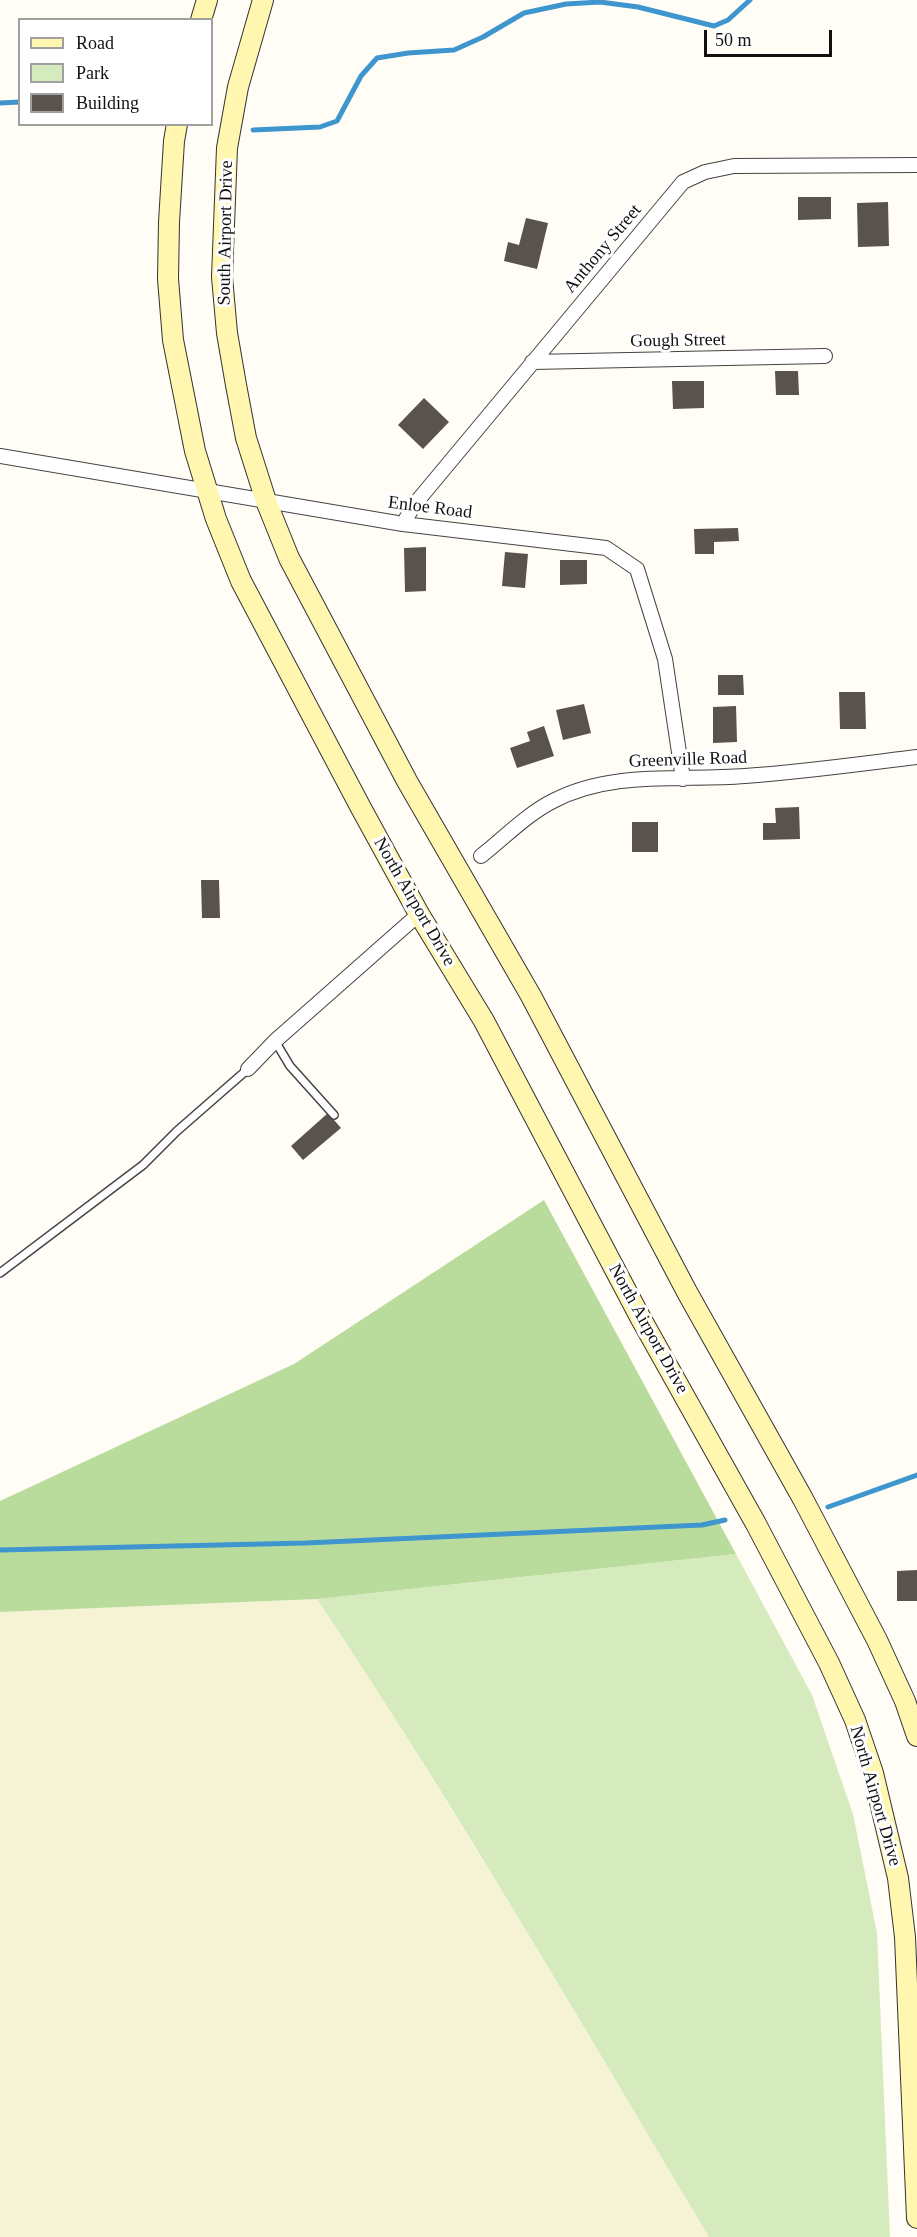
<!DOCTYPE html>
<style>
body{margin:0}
#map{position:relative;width:917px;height:2237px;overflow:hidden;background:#fffdf5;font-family:"Times New Roman",serif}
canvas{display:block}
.legend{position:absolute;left:18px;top:18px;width:195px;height:108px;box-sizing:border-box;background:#fff;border:2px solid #a0a0a0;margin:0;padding:8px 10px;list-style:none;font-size:18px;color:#111}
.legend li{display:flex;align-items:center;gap:12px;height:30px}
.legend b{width:30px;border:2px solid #a0a0a0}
.scale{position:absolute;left:704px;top:30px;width:128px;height:27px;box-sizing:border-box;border:3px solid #111;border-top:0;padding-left:8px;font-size:18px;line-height:21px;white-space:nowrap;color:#111;-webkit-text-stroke:4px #fff;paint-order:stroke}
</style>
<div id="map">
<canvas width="917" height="2237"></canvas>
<ul class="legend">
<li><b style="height:8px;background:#fff6b0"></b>Road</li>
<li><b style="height:16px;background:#d5ebbd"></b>Park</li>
<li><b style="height:16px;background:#5a524d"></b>Building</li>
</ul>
<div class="scale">50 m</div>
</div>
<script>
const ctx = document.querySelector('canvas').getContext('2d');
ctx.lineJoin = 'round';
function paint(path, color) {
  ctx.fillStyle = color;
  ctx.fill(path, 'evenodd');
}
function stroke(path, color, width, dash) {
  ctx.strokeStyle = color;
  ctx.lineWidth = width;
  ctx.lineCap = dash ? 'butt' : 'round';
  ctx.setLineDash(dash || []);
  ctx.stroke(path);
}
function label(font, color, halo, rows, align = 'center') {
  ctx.font = font + ' "Times New Roman",serif';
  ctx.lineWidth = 6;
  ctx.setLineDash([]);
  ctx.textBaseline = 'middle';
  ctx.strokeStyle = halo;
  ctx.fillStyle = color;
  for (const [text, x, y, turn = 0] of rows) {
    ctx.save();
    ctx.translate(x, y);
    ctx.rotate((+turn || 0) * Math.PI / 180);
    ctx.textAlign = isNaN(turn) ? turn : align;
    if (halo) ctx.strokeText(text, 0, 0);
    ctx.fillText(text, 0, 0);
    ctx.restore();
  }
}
paint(new Path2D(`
 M317 1599 373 1683 513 1909 709 2237H0V1612Z`), '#f6f3d4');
paint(new Path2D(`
 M736 1554 812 1695 853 1814 877 1933 890 2237H709C581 2023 456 1807 317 1599Z`), '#d5ebbd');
paint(new Path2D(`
 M544 1200 736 1554 317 1599 0 1612V1501L294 1364Z`), '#b9dc9c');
stroke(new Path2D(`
 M0 103 20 102
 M253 130 320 127 337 121 361 76 377 58 408 53 454 50 483 37 524 13 566 4 600 2 638 7 714 26 728 20 750 0
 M828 1507 917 1475
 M0 1550 306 1543 702 1525 725 1520`), '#3f96cf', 5);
paint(new Path2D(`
 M798 197H831V219L798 220Z
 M888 202 889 246 858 247 857 203Z
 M526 218 548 223 537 269 504 261 508 242 519 245Z
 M775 371H798L799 395H776Z
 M672 381H704V408L673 409Z
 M424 398 449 422 423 449 398 425Z
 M738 528 739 541 714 542V554H695L694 529Z
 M426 547V591L405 592 404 548Z
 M505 552 528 554 525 588 502 586Z
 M560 560H587V584L560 585Z
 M718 675H743L744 695H718Z
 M839 692H865L866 729H840Z
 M584 704 591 733 563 740 556 710Z
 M736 706 737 742 713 743V707Z
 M544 726 554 756 517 768 510 748 530 741 527 732Z
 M799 807 800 839 763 840V823H776L775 808Z
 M632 822H658V852H632Z
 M201 880H219L220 918H202Z
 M328 1113 341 1128 303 1160 291 1146Z
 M917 1570V1601H897V1571Z`), '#5a524d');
const lane = new Path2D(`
 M275 1041 290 1066 334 1115
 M0 1273 143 1165 177 1131 248 1069`);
const street = new Path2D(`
 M532 362 825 356
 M0 456 403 524 606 548 637 569 665 659 683 779
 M403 524 414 505 683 182 705 172 734 166 917 165
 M481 856C504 838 527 814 553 801 612 770 681 781 745 776 803 772 860 764 917 757
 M248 1069 275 1041 419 914`);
const secondary = new Path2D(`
 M263 0 238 87 227 148 222 277 227 333 236 385 246 438 266 501 289 558 407 781 531 996 687 1292 803 1499 877 1640 905 1701 917 1736
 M201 20 207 0
 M177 124 174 141 169 222 168 279 173 340 195 451 216 519 241 581 361 808 419 914 484 1021 640 1317 756 1524 829 1663 855 1720 873 1773 898 1878 905 1937 917 2218`);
stroke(lane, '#444', 10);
stroke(street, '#444', 16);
stroke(secondary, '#333', 22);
stroke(lane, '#fff', 7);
stroke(street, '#fff', 14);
stroke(secondary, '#fff6b0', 20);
label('18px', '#111', '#fff', [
 ["South Airport Drive",226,233,-89],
 ["Anthony Street",603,249,-50],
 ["Gough Street",678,341,-1],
 ["Enloe Road",430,508,7],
 ["Greenville Road",688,760,-2],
 ["North Airport Drive",414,902,60],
 ["North Airport Drive",648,1329,61],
 ["North Airport Drive",875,1796,74]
]);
</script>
